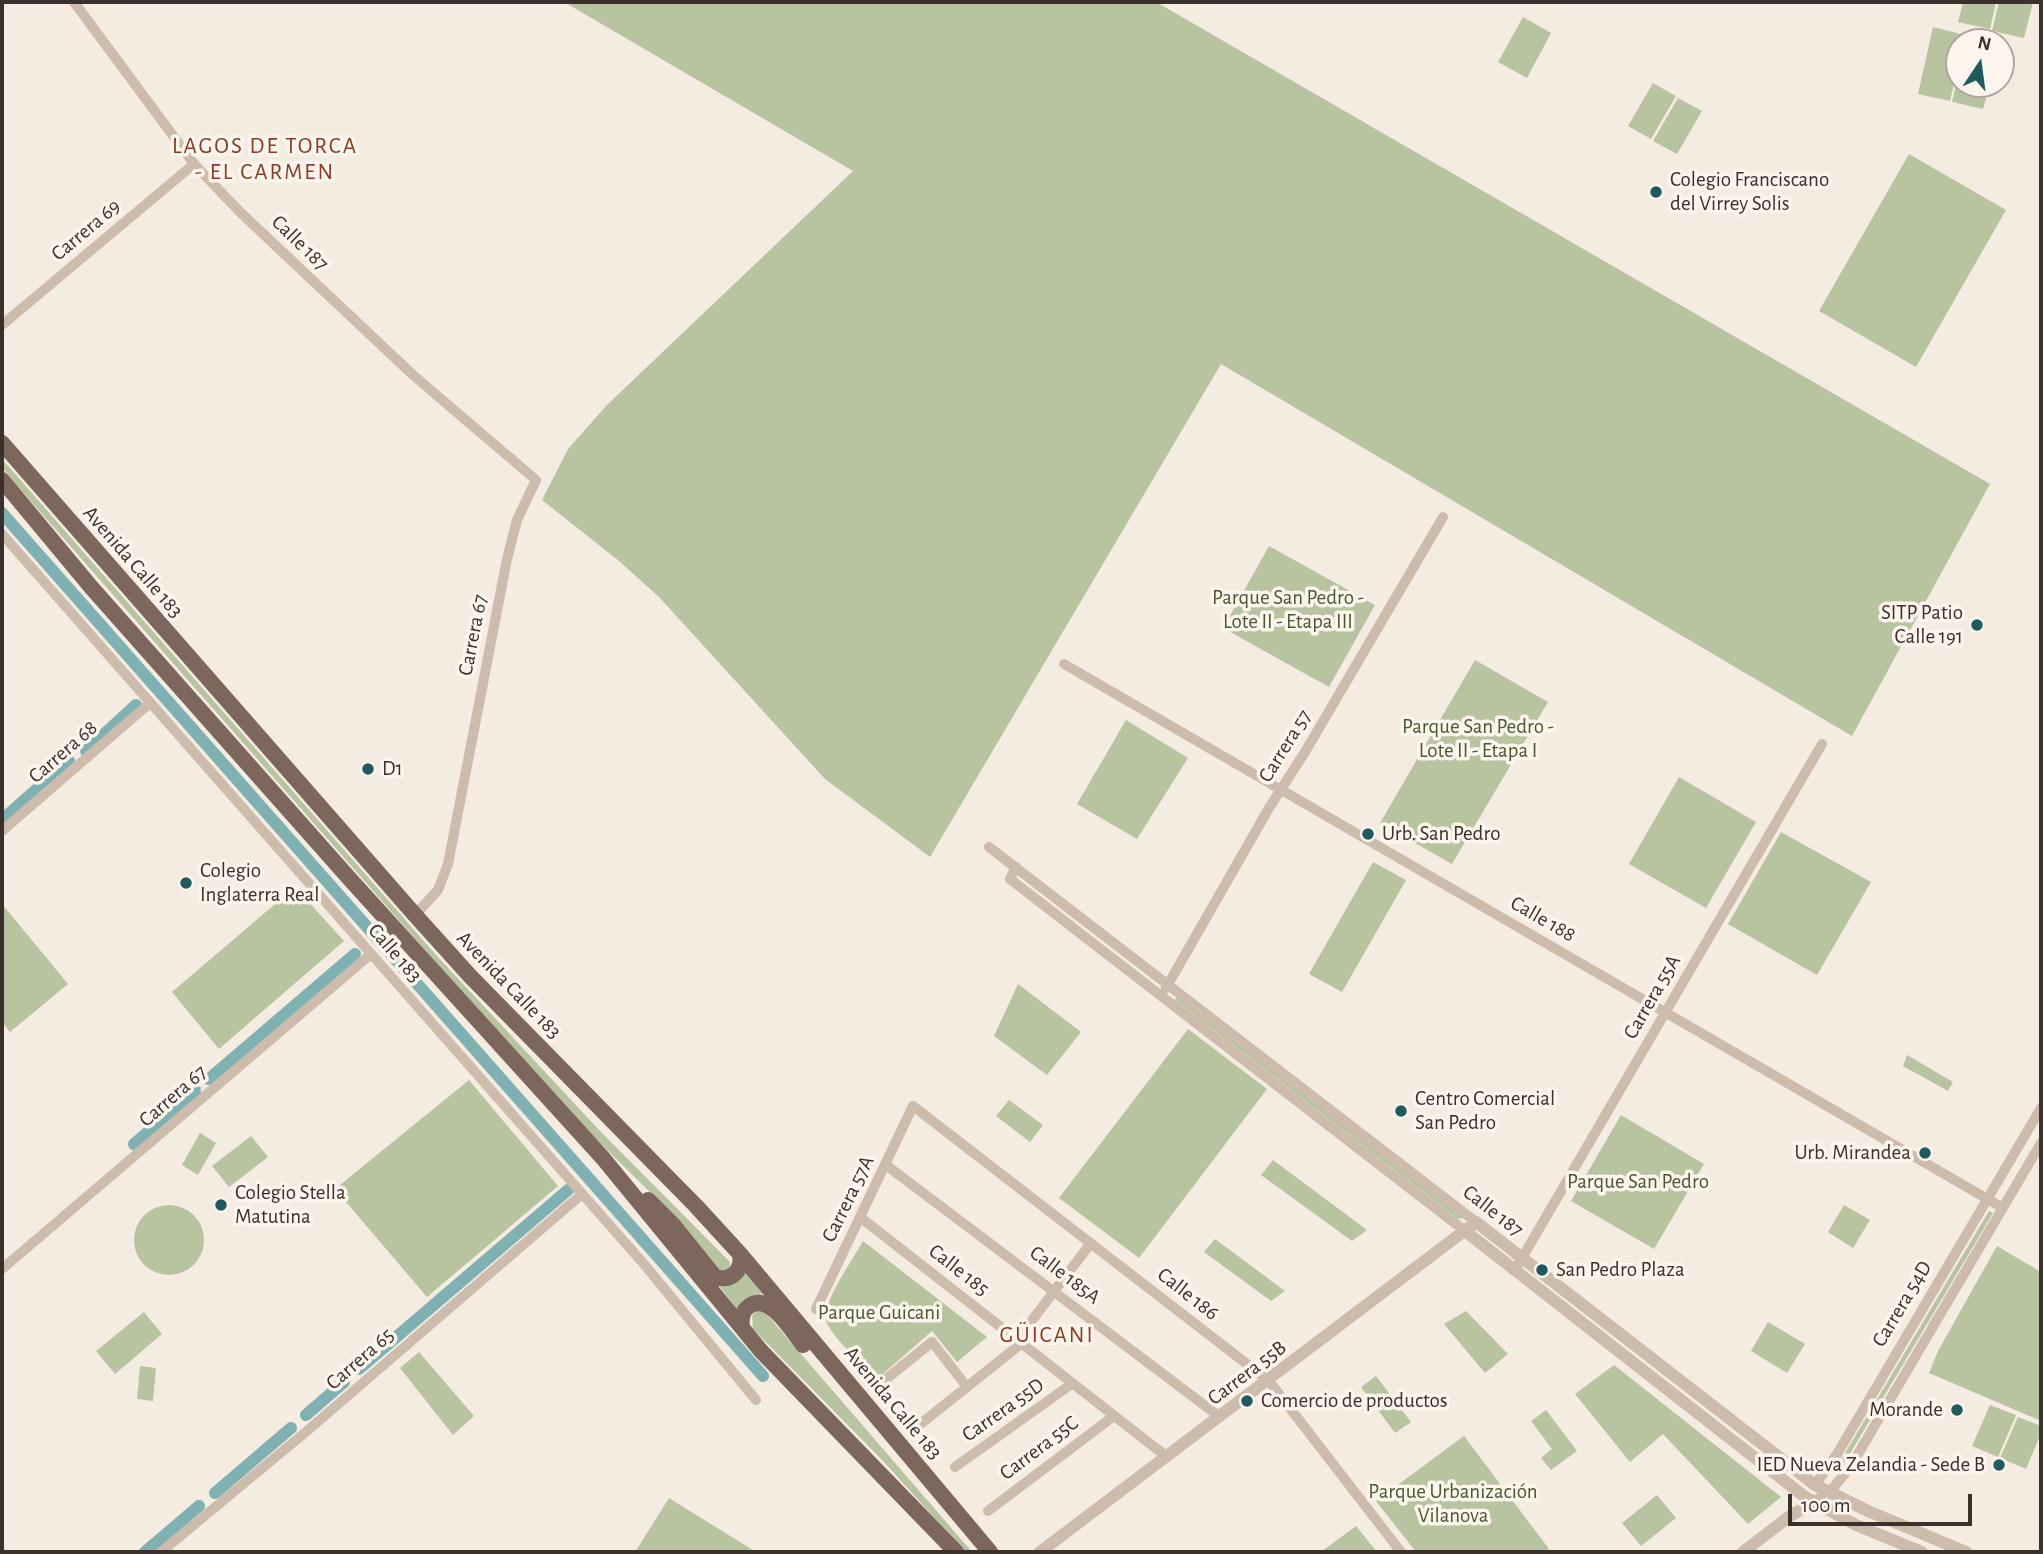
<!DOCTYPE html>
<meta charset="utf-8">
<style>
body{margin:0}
#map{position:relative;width:2043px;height:1554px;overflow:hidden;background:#f4ebe1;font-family:"Alegreya Sans",sans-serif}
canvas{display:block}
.frame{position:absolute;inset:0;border:4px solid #3b302b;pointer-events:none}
.north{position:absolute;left:1945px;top:28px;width:70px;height:70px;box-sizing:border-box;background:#fbf5ee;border:2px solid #aea6a0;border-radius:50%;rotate:13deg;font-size:19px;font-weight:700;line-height:28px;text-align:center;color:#3b302b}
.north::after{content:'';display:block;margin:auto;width:24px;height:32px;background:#1f5a5e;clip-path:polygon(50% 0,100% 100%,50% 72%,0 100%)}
.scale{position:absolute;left:1788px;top:1494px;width:184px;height:32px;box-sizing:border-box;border:4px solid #3b302b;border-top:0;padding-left:9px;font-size:21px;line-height:24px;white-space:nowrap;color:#3b302b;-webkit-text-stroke:5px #fbf5ee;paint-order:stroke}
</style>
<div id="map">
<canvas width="2043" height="1554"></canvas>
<div class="frame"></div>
<div class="north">N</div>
<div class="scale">100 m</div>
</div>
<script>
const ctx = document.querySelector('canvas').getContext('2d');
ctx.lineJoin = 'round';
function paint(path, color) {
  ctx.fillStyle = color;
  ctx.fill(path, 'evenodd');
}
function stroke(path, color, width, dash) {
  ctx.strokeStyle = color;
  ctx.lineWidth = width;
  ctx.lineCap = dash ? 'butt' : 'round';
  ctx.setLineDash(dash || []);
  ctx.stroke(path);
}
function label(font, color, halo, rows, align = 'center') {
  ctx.font = font + ' "Alegreya Sans",sans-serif';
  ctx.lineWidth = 7;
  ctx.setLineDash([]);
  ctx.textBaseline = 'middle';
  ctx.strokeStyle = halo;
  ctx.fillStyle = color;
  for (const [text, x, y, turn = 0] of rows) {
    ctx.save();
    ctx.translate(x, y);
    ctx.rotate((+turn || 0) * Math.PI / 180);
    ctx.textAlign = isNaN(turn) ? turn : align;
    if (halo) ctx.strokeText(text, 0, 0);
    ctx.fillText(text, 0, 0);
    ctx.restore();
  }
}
paint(new Path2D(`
 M564 2H1156L1990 484 1852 736 1221 364 930 857 825 779 659 597 619 561 542 500 568 449 607 405 853 171Z
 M1963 2H1996L1990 29 1958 22Z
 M1999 2H2033L2024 38 1992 31Z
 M1523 17 1551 33 1527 78 1498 62Z
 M1933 27 1965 35 1964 42H1959V62L1950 101 1918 94Z
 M1959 71V84H1990L1983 109 1952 102Z
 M1653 83 1676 96 1651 139 1628 126Z
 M1678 98 1702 111 1677 154 1653 141Z
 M1909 154 2006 210 1916 367 1819 311Z
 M2 459 437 956 600 1131 730 1262V1269L718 1271 658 1200 594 1137 491 1025 13 481 2 467Z
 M1269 546 1375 605 1329 687 1223 628Z
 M1475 660 1548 702 1452 864 1380 823Z
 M1126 720 1188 758 1137 839 1077 804Z
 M1679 777 1756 822 1706 908 1629 864Z
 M1781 832 1871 882 1817 975 1728 924Z
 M1373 862 1406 880 1342 992 1309 974Z
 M295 887 344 941 219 1049 172 992Z
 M2 904 68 984 10 1032 2 1022Z
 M1018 984 1081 1032 1047 1075 994 1036Z
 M1177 996 1462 1217V1218L1458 1219 1175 1000Z
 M1188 1029 1267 1089 1139 1258 1059 1198Z
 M1907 1055 1953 1082 1948 1091 1903 1066Z
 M469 1080 558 1186 427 1297 335 1189Z
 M1009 1100 1043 1125 1030 1142 996 1116Z
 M1621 1115 1704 1164 1654 1249 1571 1201Z
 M200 1133 216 1143 198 1175 182 1165Z
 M251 1136 268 1157 229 1187 212 1166Z
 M1273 1160 1367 1230 1352 1241 1261 1175Z
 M134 1240a35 35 0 1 1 70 0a35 35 0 1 1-70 0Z
 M1844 1205 1870 1220 1853 1248 1828 1232Z
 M1989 1211 1993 1213 1839 1472 1835 1470Z
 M1215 1239 1285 1291 1271 1301 1204 1252Z
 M863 1241 987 1337 957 1362 932 1331 876 1380C865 1368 829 1334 826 1320 822 1302 854 1258 863 1241Z
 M1997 1246 2041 1272V1421L1929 1373 1938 1351Z
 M743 1269 763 1294 756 1296 739 1312 720 1287Z
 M763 1310 972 1552H965L884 1462 753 1329 752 1315 757 1311Z
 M1466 1311 1508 1354 1485 1373 1444 1324Z
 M144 1312 162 1334 115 1374 96 1351Z
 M1768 1322 1805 1344 1787 1373 1751 1351Z
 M419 1352 474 1416 453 1435 400 1368Z
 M1614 1365 1781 1497 1748 1524 1663 1434 1630 1462 1575 1394Z
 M140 1366 156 1368 153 1401 137 1399Z
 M1376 1376 1411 1422 1395 1433 1361 1387Z
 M1990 1405 2016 1415 1998 1457 1972 1446Z
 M1546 1410 1577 1451 1551 1470 1541 1458 1552 1449 1531 1421Z
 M2018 1417 2041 1426V1433L2026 1469 2000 1458Z
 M1464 1436 1549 1549 1545 1552H1416L1376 1501Z
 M1657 1495 1676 1518 1641 1546 1622 1523Z
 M669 1498 756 1552H635Z
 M1356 1526 1377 1552H1321Z`), '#b8c4a0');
stroke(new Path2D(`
 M195 1092 199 1088`), '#7fb0b2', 3.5);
stroke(new Path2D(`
 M2 513 763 1376
 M86 751 136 705
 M2 820 69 761
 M209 1079 355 954
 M134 1144 195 1092
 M359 1369 568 1190
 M306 1415 344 1382
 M215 1493 291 1428
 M145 1552 199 1506`), '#7fb0b2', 12);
stroke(new Path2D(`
 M74 2 194 164 241 213 413 375 536 480 517 520 507 559 448 864 438 890 415 915
 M2 325 194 164
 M2 534 643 1263 756 1400
 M1064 664 2003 1208
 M2 831 150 703
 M989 847 1476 1222
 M1016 867 1010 879 1465 1231
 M1166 988 1269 808 1305 752 1443 517
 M886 1165 1220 1417
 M860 1217 1167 1457
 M2 1269 371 954
 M1515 1270 1822 744
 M816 1309 913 1106 1269 1381 1401 1552
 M1017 1340 1091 1243
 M880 1384 932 1342 967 1387
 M918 1426 1022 1343
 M955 1467 1073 1383
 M1815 1485 1837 1454 2041 1108
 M1829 1493 1851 1466 2041 1143
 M988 1511 1114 1416
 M161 1552 307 1431 582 1194`), '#cdbbac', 10);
stroke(new Path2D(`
 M1465 1231 1805 1497 1856 1525 1922 1552
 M1040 1552 1476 1222 1815 1485 1868 1511 1966 1552
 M1743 1552 1790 1516 1820 1499`), '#cdbbac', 12);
stroke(new Path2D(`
 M2 443 415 915 470 976 696 1206 740 1254 990 1552
 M2 480 91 587 348 877 602 1157 761 1351 956 1552
 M648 1200 674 1226 715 1277C731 1282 743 1271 740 1254
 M742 1328C741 1320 741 1312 748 1307 768 1290 792 1331 803 1345`), '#7d675c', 16);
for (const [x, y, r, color] of [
 [1656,192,7,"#1f5a5e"],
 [1977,625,7,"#1f5a5e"],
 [368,769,7,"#1f5a5e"],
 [1368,834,7,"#1f5a5e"],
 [186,883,7,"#1f5a5e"],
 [1401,1111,7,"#1f5a5e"],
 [1925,1153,7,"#1f5a5e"],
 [221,1205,7,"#1f5a5e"],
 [1542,1270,7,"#1f5a5e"],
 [1247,1401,7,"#1f5a5e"],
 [1957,1410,7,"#1f5a5e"],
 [1999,1465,7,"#1f5a5e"]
]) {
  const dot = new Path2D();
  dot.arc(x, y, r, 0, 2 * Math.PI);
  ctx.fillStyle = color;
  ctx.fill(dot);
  stroke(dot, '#fbf5ee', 2.5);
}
label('21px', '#3b302b', '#fbf5ee', [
 ["Colegio Franciscano",1670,180],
 ["del Virrey Solis",1670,204],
 ["SITP Patio",1963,613,"right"],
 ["Calle 191",1963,637,"right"],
 ["D1",382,769],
 ["Urb. San Pedro",1382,834],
 ["Colegio",200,871],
 ["Inglaterra Real",200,895],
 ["Centro Comercial",1415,1099],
 ["San Pedro",1415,1123],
 ["Urb. Mirandea",1911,1153,"right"],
 ["Colegio Stella",235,1193],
 ["Matutina",235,1217],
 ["San Pedro Plaza",1556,1270],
 ["Comercio de productos",1261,1401],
 ["Morande",1943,1410,"right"],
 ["IED Nueva Zelandia - Sede B",1985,1465,"right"]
], 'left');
label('21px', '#3b302b', '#fbf5ee', [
 ["Carrera 69",86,230,-40],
 ["Calle 187",300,243,44],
 ["Avenida Calle 183",133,562,49],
 ["Carrera 67",473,635,-79],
 ["Carrera 57",1285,746,-58],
 ["Carrera 68",63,752,-41],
 ["Calle 188",1543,919,30],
 ["Calle 183",395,953,49],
 ["Avenida Calle 183",509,985,46],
 ["Carrera 55A",1652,997,-60],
 ["Carrera 67",173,1096,-41],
 ["Carrera 57A",848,1199,-64],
 ["Calle 187",1493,1211,38],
 ["Calle 185",959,1270,38],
 ["Calle 185A",1065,1275,37],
 ["Calle 186",1188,1294,38],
 ["Carrera 54D",1902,1304,-59],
 ["Carrera 65",360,1359,-41],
 ["Carrera 55B",1247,1373,-37],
 ["Avenida Calle 183",893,1403,50],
 ["Carrera 55D",1003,1410,-35],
 ["Carrera 55C",1039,1448,-37]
]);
label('21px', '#4a5a2e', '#fbf5ee', [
 ["Parque San Pedro -",1288,598],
 ["Lote II - Etapa III",1288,622],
 ["Parque San Pedro -",1478,727],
 ["Lote II - Etapa I",1478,751],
 ["Parque San Pedro",1638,1182],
 ["Parque Guicani",879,1313],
 ["Parque Urbanización",1453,1492],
 ["Vilanova",1453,1516]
]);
ctx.letterSpacing = '2px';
label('23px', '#8c3b22', '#fbf5ee', [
 ["LAGOS DE TORCA",265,146],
 ["- EL CARMEN",265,172],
 ["GÜICANI",1047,1335]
]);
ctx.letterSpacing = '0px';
</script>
